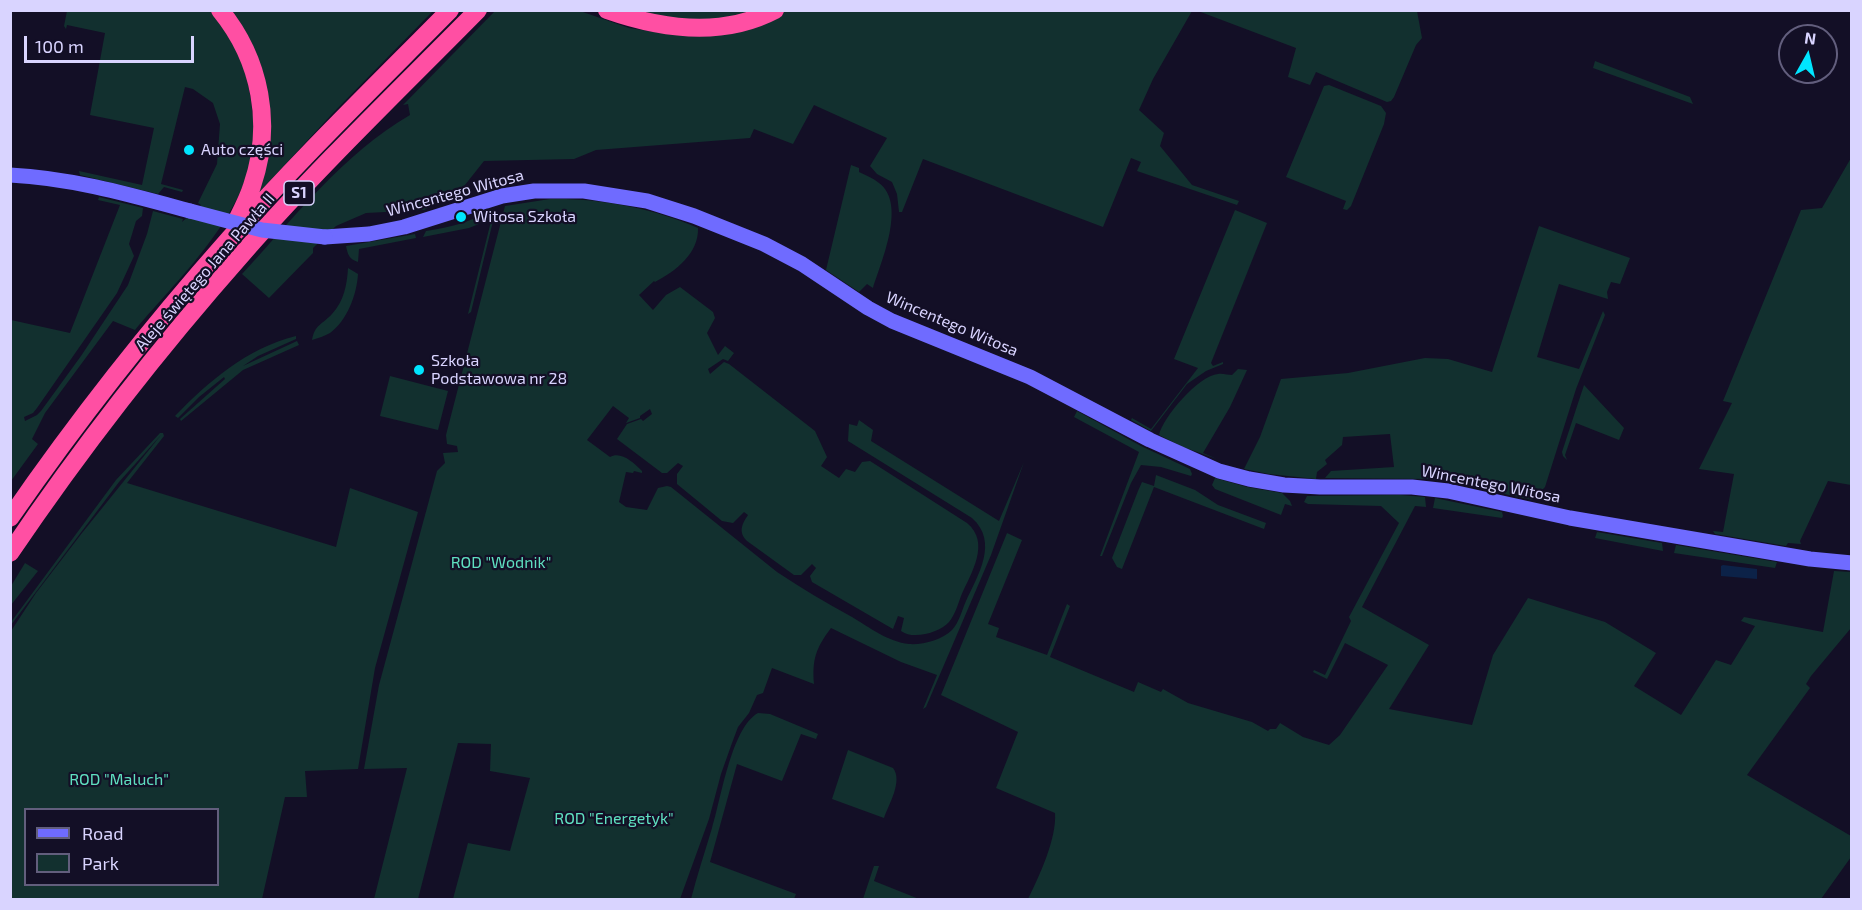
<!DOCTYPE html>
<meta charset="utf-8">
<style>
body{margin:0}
#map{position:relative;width:1862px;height:910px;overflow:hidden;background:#130f26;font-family:"Exo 2",sans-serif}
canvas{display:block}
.frame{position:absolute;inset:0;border:12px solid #d9d4ff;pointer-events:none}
.legend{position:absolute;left:24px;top:808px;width:195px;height:78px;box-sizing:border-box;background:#130f26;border:2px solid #625e7d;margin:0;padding:8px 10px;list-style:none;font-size:18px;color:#d9d4ff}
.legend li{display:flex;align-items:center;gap:12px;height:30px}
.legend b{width:30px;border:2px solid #625e7d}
.north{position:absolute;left:1778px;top:24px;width:60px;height:60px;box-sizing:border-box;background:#130f26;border:2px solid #625e7d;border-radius:50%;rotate:8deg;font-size:16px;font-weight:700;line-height:24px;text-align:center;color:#d9d4ff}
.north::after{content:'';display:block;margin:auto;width:21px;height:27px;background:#00e5ff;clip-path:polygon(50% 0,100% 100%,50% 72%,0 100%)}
.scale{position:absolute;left:24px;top:36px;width:170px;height:27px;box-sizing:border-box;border:3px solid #d9d4ff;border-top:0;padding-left:8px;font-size:18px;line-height:21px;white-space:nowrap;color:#d9d4ff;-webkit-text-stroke:4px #130f26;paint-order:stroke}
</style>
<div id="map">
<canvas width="1862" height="910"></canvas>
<div class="frame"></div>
<ul class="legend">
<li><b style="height:8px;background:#6f6bff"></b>Road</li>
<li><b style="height:16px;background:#12302f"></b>Park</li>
</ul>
<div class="north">N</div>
<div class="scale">100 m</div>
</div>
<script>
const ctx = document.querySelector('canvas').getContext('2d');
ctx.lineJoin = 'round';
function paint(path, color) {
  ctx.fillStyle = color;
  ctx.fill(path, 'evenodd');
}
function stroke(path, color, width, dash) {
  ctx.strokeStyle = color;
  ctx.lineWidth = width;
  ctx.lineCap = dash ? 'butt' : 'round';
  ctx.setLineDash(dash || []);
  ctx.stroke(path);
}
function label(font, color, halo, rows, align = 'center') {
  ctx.font = font + ' "Exo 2",sans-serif';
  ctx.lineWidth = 4.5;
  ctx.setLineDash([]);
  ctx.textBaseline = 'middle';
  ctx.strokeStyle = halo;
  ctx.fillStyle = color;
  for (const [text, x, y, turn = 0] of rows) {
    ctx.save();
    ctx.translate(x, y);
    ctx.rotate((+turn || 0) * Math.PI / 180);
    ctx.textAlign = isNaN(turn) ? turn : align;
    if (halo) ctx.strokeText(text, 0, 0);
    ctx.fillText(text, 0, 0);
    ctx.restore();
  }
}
paint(new Path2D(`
 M786 10 1192 11 1153 79 1139 110 1164 133 1160 146 1192 185 1239 201 1237 205 1137 171 1141 162 1131 158 1103 227 923 159 902 212H899L897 194 892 182 877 174 870 166 887 138 814 105 793 144 754 129 750 138 596 150 574 159 484 161 457 195 424 210 366 213 336 226 313 248V253L269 298 242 274C294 218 344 153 410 115L408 104 403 105 495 11H580L629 28 662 33 778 15Z
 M67 11H211C233 35 247 68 251 101 252 112 255 123 255 133 252 211 182 274 135 330L113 321 45 413 32 439 38 444 11 481V320L70 333 120 205 98 200 99 197 143 208 142 216 136 221 129 244 134 256 117 293 37 408 33 413 24 417 25 421 37 415 41 411 81 356 128 285 147 234 153 211 183 219 182 222 201 205 198 203 217 164 220 124 213 103 193 89 185 87 161 184 183 190 182 192 164 187 158 194 80 175 79 171 142 185 154 128 90 115 105 33 67 25 66 29 64 26Z
 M226 11H433L332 114 253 199 269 144Z
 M617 11H755L721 19 691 22Z
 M1198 11H1417L1422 38 1416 45 1394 97 1391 101 1387 102 1316 72 1310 85 1288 77 1296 48Z
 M1595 61 1690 97 1693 104 1593 68Z
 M1329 85 1381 106 1386 113 1384 124 1351 206 1347 210 1343 209 1346 201 1286 177 1324 86Z
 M1851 158V485L1828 481 1800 541 1801 544 1788 543 1786 546 1715 534 1713 531 1723 532 1734 474 1699 469 1732 403 1723 401 1801 210 1822 208Z
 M851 165 859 168V172C865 175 873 178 879 183 907 204 881 262 873 288L867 284 859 292 826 270Z
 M550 199C600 198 653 208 698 228 699 253 676 271 655 282L654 281 639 295 653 310 666 295 680 287 713 312 715 318 707 333 718 355 725 346 734 353 728 361 723 359 708 369 710 374 724 362 729 364 815 431 827 457 821 466 839 478 846 469 855 472 862 462 870 461 967 523C991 543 971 573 961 596 958 604 955 615 949 622 939 633 913 640 901 631L904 618 898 616 893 629 886 625 812 582 810 576 816 568 812 564 801 575H794L747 541C738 532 742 524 748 515L744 512 733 523 722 521 677 484V474L683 466 678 463 667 473H662L617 439 627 424 641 419 643 421 652 414 650 409 640 416V418L626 423 629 418 613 406 587 440 610 457C621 451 633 462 642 471V473L634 471 633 473 626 472 619 502 626 507 647 510 658 488 667 486 671 487 777 572C801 588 826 603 852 617 869 627 888 642 909 644 923 645 942 640 952 630 959 623 962 610 966 601 978 575 999 542 972 518L848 441 849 424 857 426 859 420 873 430 871 441 999 521 1024 462 991 555 926 707 923 709 937 675 901 662 831 628C816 648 812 659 814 684L772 668 763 693 757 695 749 713 738 727 732 743 721 774 709 819 680 899H453L468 843 510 851 530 778 490 771 491 744 458 743 418 899H374L407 768 364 769 379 685 437 471 445 463 443 453 458 452 457 446 447 444 446 435 505 206Z
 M493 209 494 217 471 312 468 314 493 213 479 224 469 228 423 237 426 231C451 227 472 222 493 209Z
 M1235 210 1267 223 1211 363 1213 366 1223 362V364L1206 371 1187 384 1151 431 1131 420 1132 418 1151 429 1198 368 1174 359Z
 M1539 226 1630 258 1620 284 1611 282 1607 292 1608 299 1559 284 1537 357 1579 369 1603 311 1605 315 1576 389 1545 487 1532 500 1450 482 1431 479 1325 478 1331 471 1394 467 1390 434 1343 437 1342 445 1325 460 1327 464 1317 472 1316 479 1269 474 1244 469 1260 437 1281 379 1348 373 1425 358 1448 359 1492 372Z
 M415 234 416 238 359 249 358 262C349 259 348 255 346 246Z
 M348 268 358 274C357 294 347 321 330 333 325 336 318 338 312 340 315 324 322 325 332 314 344 301 347 285 348 268Z
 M296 336V339L258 356 243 366 297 341 299 345 243 370 181 421 180 419 225 379 224 377 199 397 178 418 175 416C208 382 247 348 296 336Z
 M1238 369 1247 370 1230 407 1203 453 1217 459 1183 447 1159 435C1163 417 1199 375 1218 374 1222 373 1228 375 1232 375Z
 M390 376 448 391 438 430 380 416Z
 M1584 385 1624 428 1619 440 1576 423 1565 455 1567 460 1563 456 1562 452Z
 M1077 411 1141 446 1190 469 1192 474 1191 476 1161 467 1141 465 1131 483 1102 556H1100L1139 452 1074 417Z
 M160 433H163L164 436 127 483 336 547 350 488 418 512 375 668 358 769 305 771 307 797H285L262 899H11V631L36 593 82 533 161 435 119 482 11 625V622L116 480ZM26 810H218V884H26Z
 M1156 475 1195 490 1218 505 1266 523 1264 529 1154 487 1122 569 1117 567 1112 558 1138 491 1142 482 1154 486Z
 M1215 478 1247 487 1282 493 1290 501 1292 506 1285 504 1281 515 1215 489 1212 485Z
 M1400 495 1425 497 1426 507 1415 506 1362 607 1429 645 1389 709 1472 725 1493 655 1528 598 1605 622 1656 653 1634 686 1681 715 1716 660 1731 665 1755 626 1741 621 1744 617 1823 632 1834 571 1851 572V628L1811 676 1806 684 1810 688 1747 775 1851 836V857L1821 899H1028C1039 877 1057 838 1055 813L996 788 1018 732 941 695 1007 533 1022 540 988 624 999 628 996 637 1047 655 1067 604 1070 606 1050 657 1134 692 1138 682 1161 692 1163 689 1188 703 1252 722 1268 731 1270 729H1276L1280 723 1303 737 1329 745 1340 735 1388 665 1345 643 1327 679 1313 672 1314 670 1325 675 1351 621 1349 617 1399 523 1381 506 1308 504 1304 502 1307 496Z
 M1435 498 1502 512 1503 516 1502 518 1433 508Z
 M1597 532 1662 543 1663 551 1595 538Z
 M1676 545 1777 562 1775 568 1674 553Z
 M25 563 38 571 11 605V586Z
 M758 713 770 714 818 734 816 739 801 734 782 781 737 764 710 862 796 894 794 899H691C697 875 705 852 712 828 721 800 731 728 758 713Z
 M848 750 893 768C903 781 889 804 884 818L832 799Z
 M874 866H879L874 881 919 899H863Z`), '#12302f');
paint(new Path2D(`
 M1723 565 1757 569V579L1721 576V566Z`), '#0c2248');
stroke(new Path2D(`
 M10 175C72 178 131 195 190 211
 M325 237 369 234 404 227 502 196 534 191H584L647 201 694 216 764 244 802 264 868 308 892 321 1030 377 1150 440 1219 471 1249 479 1284 485 1320 487H1412L1448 491 1570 518 1810 559 1852 563`), '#6f6bff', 15);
stroke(new Path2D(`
 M220 10C261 60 273 125 252 186 248 199 241 212 235 224
 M607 10C661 29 722 38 775 10
 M10 518C77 421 151 327 229 239 299 160 375 86 450 10
 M10 553C81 448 160 347 244 252 318 168 399 90 478 10`), '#ff4fa3', 18);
stroke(new Path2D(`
 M190 211 262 230 325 237`), '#6f6bff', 15);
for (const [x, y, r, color] of [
 [189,150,6,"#00e5ff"],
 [461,217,6,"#00e5ff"],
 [419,370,6,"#00e5ff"]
]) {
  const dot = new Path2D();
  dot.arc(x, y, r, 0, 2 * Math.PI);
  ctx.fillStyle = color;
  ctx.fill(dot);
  stroke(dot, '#130f26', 2);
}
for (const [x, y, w] of [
 [299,193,30]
]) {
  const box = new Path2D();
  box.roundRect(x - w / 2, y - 12, w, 24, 4.5);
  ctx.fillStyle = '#130f26';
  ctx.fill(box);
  stroke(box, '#d9d4ff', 1.5);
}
label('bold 15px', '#d9d4ff', null, [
 ["S1",299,193]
]);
label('16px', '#d9d4ff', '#130f26', [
 ["Auto części",201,150],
 ["Witosa Szkoła",473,217],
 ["Szkoła",431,361],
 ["Podstawowa nr 28",431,379]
], 'left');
label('16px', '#d9d4ff', '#130f26', [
 ["Wincentego Witosa",455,193,-15],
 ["Aleje świętego Jana Pawła II",205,272,-49],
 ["Wincentego Witosa",952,324,23],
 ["Wincentego Witosa",1491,484,11]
]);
label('16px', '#5fe0c0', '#130f26', [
 ["ROD \"Wodnik\"",501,563],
 ["ROD \"Maluch\"",119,780],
 ["ROD \"Energetyk\"",614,819]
]);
</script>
